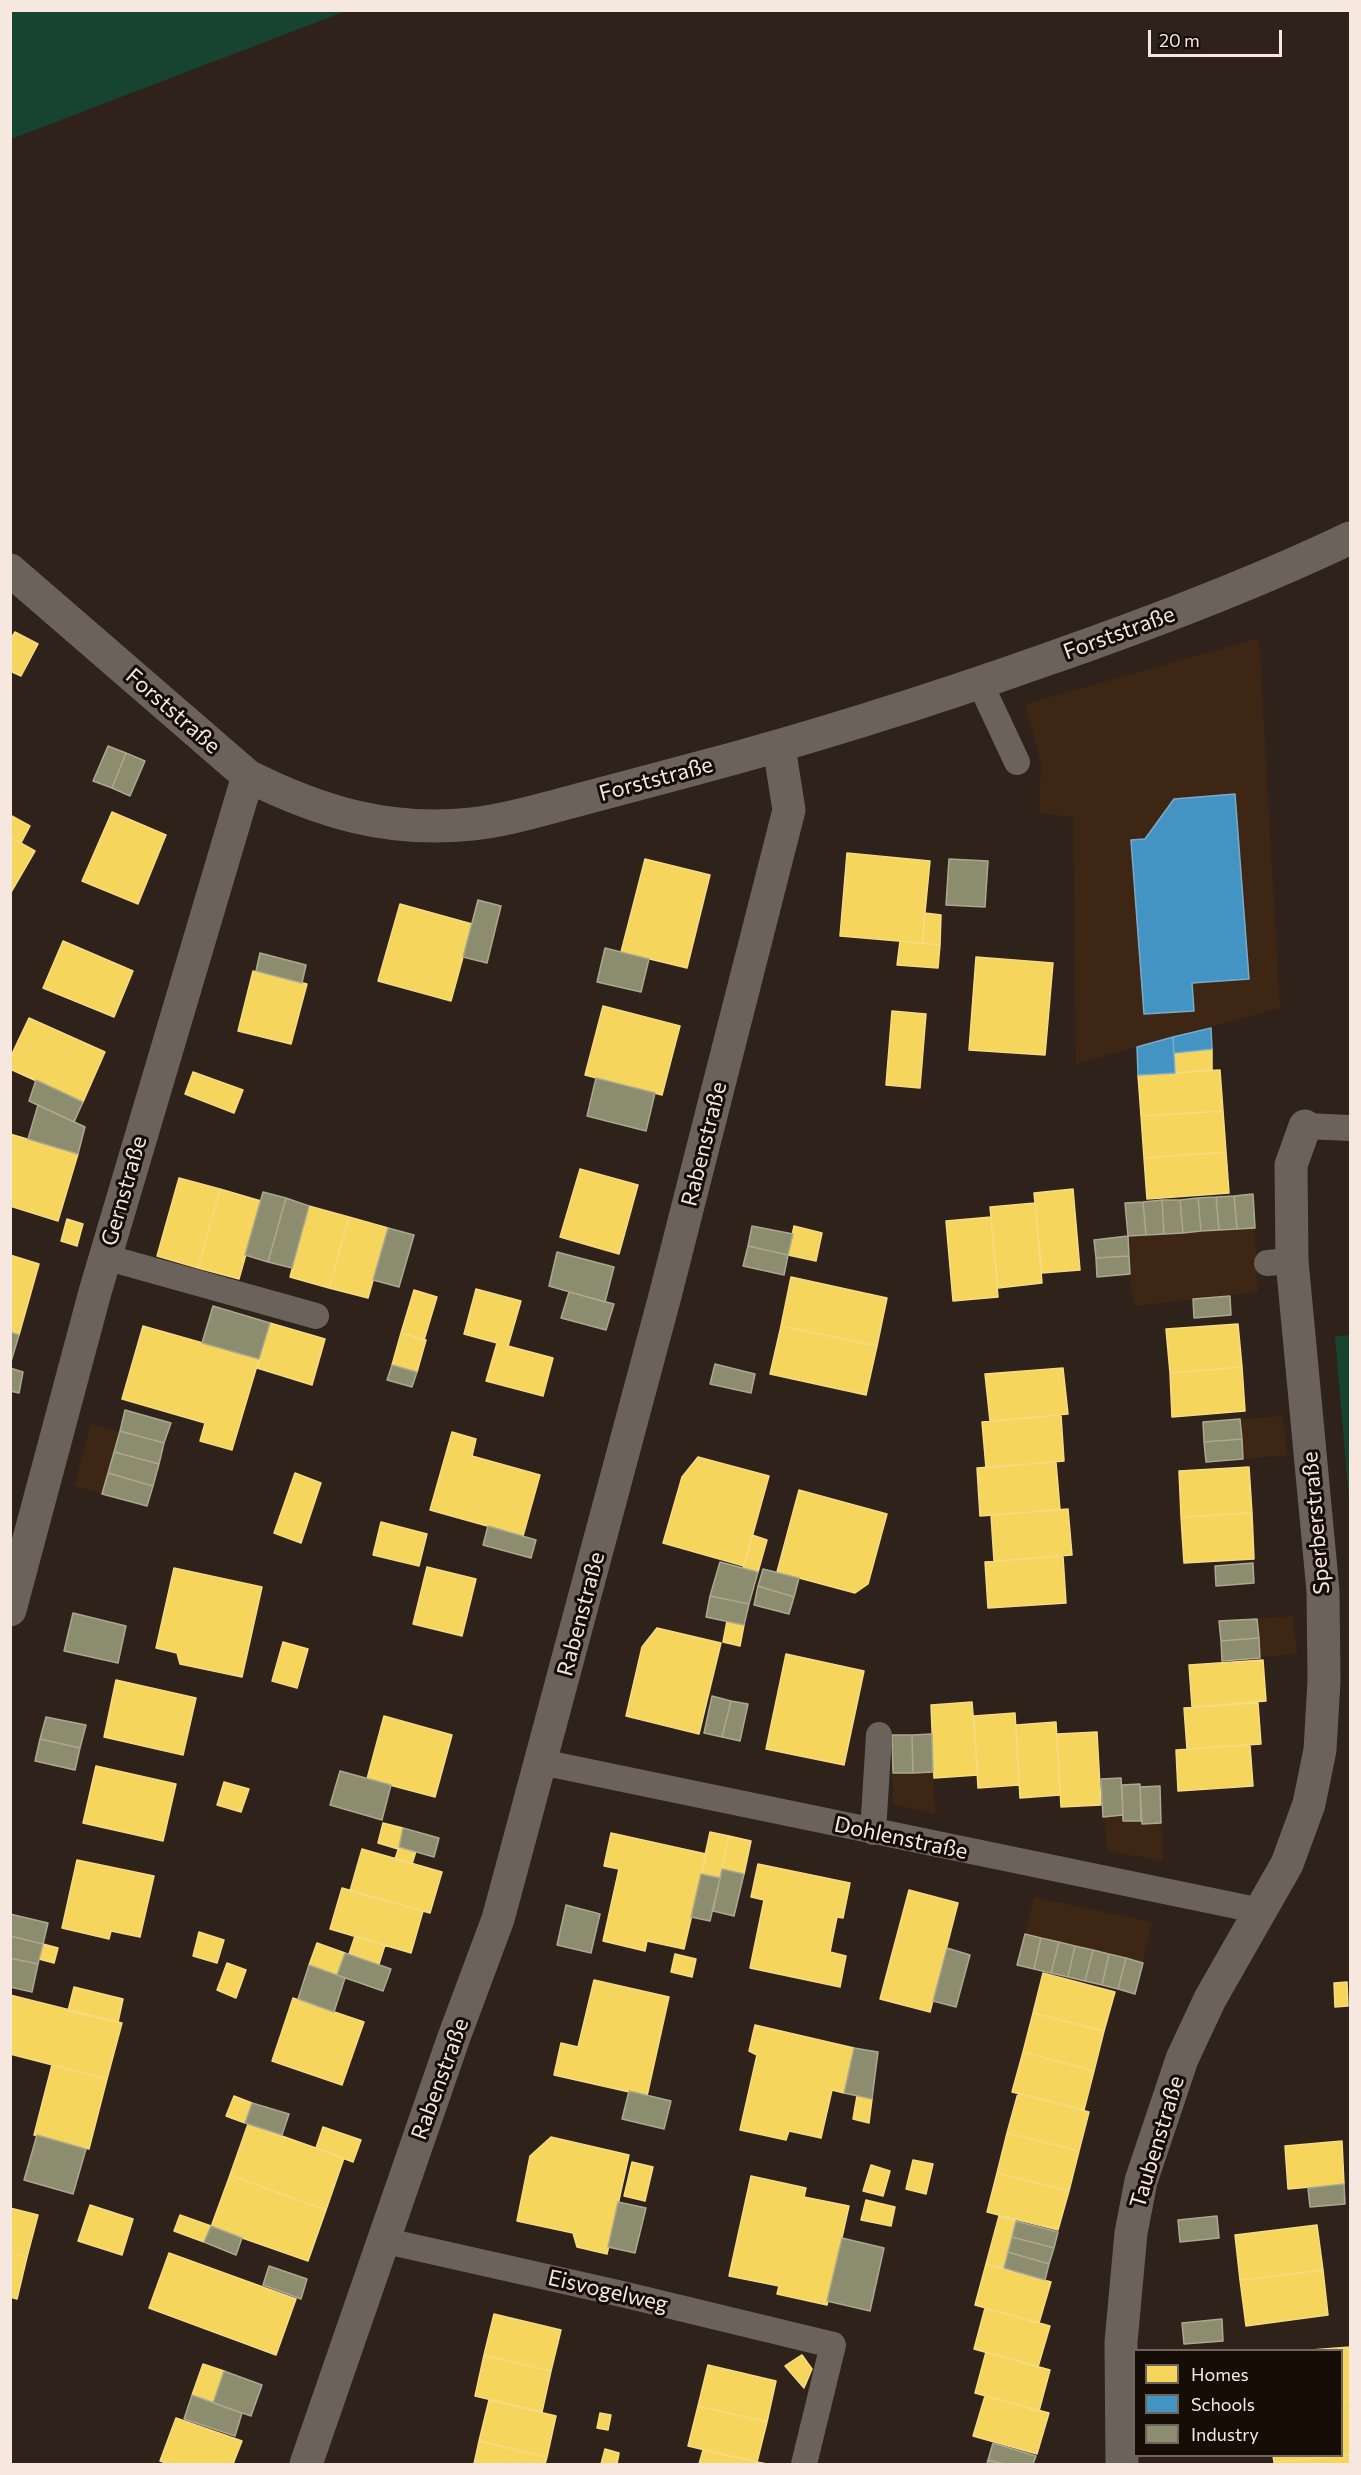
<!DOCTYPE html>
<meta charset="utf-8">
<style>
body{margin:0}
#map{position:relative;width:1361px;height:2475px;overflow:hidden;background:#2e221a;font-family:Commissioner,sans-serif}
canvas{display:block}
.frame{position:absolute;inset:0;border:12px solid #f7e8df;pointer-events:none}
.legend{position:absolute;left:1133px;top:2349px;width:210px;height:108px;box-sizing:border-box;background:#160d07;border:2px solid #70655d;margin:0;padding:8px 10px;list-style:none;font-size:18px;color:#f7e8df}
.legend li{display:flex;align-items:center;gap:12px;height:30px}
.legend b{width:30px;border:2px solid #70655d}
.scale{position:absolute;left:1148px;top:30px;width:134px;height:27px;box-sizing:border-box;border:3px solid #f7e8df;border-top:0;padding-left:8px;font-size:18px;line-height:21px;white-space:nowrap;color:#f7e8df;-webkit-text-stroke:4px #160d07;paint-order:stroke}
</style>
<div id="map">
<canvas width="1361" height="2475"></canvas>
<div class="frame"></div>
<ul class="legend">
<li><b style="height:16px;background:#f6d55c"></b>Homes</li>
<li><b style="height:16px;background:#4393c3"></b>Schools</li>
<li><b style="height:16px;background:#8c8c6e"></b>Industry</li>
</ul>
<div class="scale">20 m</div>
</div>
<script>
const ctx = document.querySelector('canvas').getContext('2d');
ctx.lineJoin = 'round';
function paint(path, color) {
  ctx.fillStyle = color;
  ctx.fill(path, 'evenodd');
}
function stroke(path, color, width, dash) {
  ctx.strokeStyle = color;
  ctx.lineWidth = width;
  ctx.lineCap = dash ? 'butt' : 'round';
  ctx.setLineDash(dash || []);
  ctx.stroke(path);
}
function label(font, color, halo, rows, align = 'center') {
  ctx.font = font + ' Commissioner,sans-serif';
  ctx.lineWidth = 6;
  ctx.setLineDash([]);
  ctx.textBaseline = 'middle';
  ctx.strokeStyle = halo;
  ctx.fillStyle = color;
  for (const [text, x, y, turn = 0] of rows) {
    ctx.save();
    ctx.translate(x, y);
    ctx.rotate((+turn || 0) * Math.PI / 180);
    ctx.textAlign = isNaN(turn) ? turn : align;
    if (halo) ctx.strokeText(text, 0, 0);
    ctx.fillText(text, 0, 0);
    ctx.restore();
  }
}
paint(new Path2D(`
 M1259 638 1280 1008 1076 1064 1073 817 1039 813 1041 763 1025 704Z
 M1253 1194 1258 1292 1134 1306 1130 1274 1097 1277 1094 1240 1128 1236 1125 1203Z
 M1283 1416 1287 1455 1206 1462 1203 1422Z
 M91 1424 164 1443 147 1506 74 1486Z
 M1293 1616 1297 1654 1222 1661 1219 1621Z
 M932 1734 935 1814 893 1804 892 1735Z
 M1121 1778 1122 1785 1160 1786 1163 1861 1107 1851 1101 1779Z
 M1034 1897 1152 1922 1135 1994 1017 1965Z`), '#3e2615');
paint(new Path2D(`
 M11 10H346V11L11 139Z
 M1350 1335V1512L1335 1336Z`), '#174430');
const homes = new Path2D(`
 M15 632 38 644 21 676 10 671V640Z
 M112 812 166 835 138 904 82 881Z
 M10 815 30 826 21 843 10 837Z
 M10 837 35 851 10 894Z
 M847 853 930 861 922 943 840 936Z
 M645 859 710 875 687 968 621 952Z
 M400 904 472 924 451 1001 378 981Z
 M925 913 941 915 940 945 922 943Z
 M63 941 133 971 114 1017 43 988Z
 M900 941 940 945 938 968 897 965Z
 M976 957 1053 963 1045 1055 969 1050Z
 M253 971 307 984 291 1044 238 1031Z
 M603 1006 680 1026 662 1095 585 1075Z
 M892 1011 926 1014 920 1088 886 1085Z
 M29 1018 105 1052 83 1102 10 1069V1058Z
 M1212 1049V1070L1175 1073 1174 1053Z
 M1220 1070 1223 1111 1141 1116 1138 1075Z
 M193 1072 243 1090 234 1113 185 1094Z
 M1223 1111 1226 1152 1144 1158 1141 1116Z
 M10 1134 78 1154 58 1221 10 1206Z
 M1226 1152 1229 1193 1147 1199 1144 1158Z
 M580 1169 638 1185 619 1254 560 1237Z
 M179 1178 220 1189 198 1268 157 1256Z
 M220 1189 261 1201 239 1279 198 1268Z
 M1073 1189 1080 1270 1042 1273 1034 1193Z
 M1035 1203 1042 1283 998 1288 990 1207Z
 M309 1206 349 1217 329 1288 290 1277Z
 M349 1217 388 1228 368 1298 329 1288Z
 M991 1217 998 1297 953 1301 946 1221Z
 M67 1219 83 1224 77 1246 61 1241Z
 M794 1226 822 1233 816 1261 788 1255Z
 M10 1255 39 1264 19 1335 10 1332Z
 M791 1277 887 1298 877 1346 781 1326Z
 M476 1289 521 1301 508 1346 553 1358 543 1396 486 1381 497 1343 464 1334Z
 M414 1290 437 1297 424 1340 401 1333Z
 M270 1323 325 1339 312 1385 257 1368Z
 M1238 1324 1242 1367 1170 1373 1166 1329Z
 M143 1326 259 1359 232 1450 200 1441 205 1423 122 1399Z
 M781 1326 877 1346 866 1395 770 1374Z
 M401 1333 426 1340 417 1372 392 1365Z
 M1242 1367 1245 1411 1172 1417 1170 1373Z
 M1063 1368 1068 1414 990 1421 985 1374Z
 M1061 1415 1064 1461 986 1468 982 1422Z
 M452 1432 476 1439 472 1456 540 1475 523 1536 430 1510Z
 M698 1457 769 1476 744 1566 663 1543 682 1477Z
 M1056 1462 1060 1510 980 1516 977 1468Z
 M1249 1467 1252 1513 1181 1517 1179 1471Z
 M295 1473 321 1483 301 1543 274 1533Z
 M799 1490 887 1514 868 1584 855 1593 777 1572Z
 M1068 1509 1072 1555 994 1561 991 1515Z
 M1252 1513 1254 1559 1184 1563 1181 1517Z
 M381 1522 427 1534 419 1566 373 1555Z
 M752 1535 767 1540 758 1572 743 1568Z
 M1063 1556 1066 1603 988 1608 985 1562Z
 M427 1567 476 1579 462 1636 413 1624Z
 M174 1568 262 1587 242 1677 180 1664 177 1653 156 1648Z
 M727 1621 744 1625 740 1646 723 1642Z
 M657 1628 721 1643 699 1734 626 1716 642 1647Z
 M283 1642 308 1649 297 1688 272 1681Z
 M786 1654 864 1671 844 1765 766 1749Z
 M1263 1660 1266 1701 1192 1707 1189 1665Z
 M116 1680 196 1698 183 1755 104 1737Z
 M972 1702 978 1775 934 1778 931 1705Z
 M1258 1703 1261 1744 1187 1749 1184 1708Z
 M1015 1713 1019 1785 978 1788 974 1716Z
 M384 1716 452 1735 435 1797 367 1779Z
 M1056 1722 1060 1795 1020 1798 1016 1725Z
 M1097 1732 1101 1805 1061 1807 1057 1734Z
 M1250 1745 1253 1786 1178 1791 1176 1750Z
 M96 1766 176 1784 163 1841 83 1823Z
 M224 1782 249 1789 241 1812 217 1805Z
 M383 1823 403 1828 398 1849 378 1843Z
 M710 1832 729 1836 720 1878 701 1874Z
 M611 1833 706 1854 684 1949 647 1941 645 1951 603 1941 619 1869 604 1866Z
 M729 1836 751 1841 744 1874 722 1869Z
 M399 1847 416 1851 412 1864 395 1859Z
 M362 1849 442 1872 430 1913 350 1891Z
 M77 1860 154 1876 140 1937 111 1931 109 1939 62 1928Z
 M758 1864 850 1883 843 1918 837 1917 830 1952 846 1956 840 1987 750 1968 764 1900 751 1897Z
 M342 1888 423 1911 411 1953 330 1929Z
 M909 1890 958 1903 930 2012 880 1999Z
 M199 1932 224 1940 217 1963 193 1956Z
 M355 1936 385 1945 379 1964 349 1954Z
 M317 1943 345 1953 337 1975 309 1965Z
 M43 1944 58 1948 54 1963 39 1959Z
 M675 1954 696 1959 692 1977 671 1972Z
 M227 1963 246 1970 236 1998 217 1990Z
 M1043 1973 1115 1992 1104 2031 1033 2013Z
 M594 1980 669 1997 647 2096 554 2075 561 2043 578 2047Z
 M1347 1982 1348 2006 1335 2007 1334 1983Z
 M74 1987 123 1999 118 2022 68 2011Z
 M10 1995 122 2023 107 2079 10 2054Z
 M293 1998 364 2022 342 2085 272 2061Z
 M1033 2013 1104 2031 1094 2071 1023 2052Z
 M755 2025 854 2048 844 2093 832 2090 821 2138 789 2131 786 2140 740 2130 757 2055 749 2051Z
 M1023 2052 1094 2071 1084 2110 1012 2092Z
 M52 2065 107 2079 89 2149 34 2135Z
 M1018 2093 1089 2112 1079 2151 1007 2133Z
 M234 2096 252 2103 245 2123 226 2116Z
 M857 2096 872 2099 869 2123 853 2119Z
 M248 2124 344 2158 326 2210 230 2175Z
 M323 2127 361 2140 353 2162 316 2148Z
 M1007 2133 1079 2151 1069 2191 997 2173Z
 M551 2137 629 2155 607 2254 577 2247 573 2233 517 2221 530 2156Z
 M1342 2141 1344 2184 1288 2189 1285 2146Z
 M913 2160 933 2164 926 2194 906 2189Z
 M632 2162 653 2167 645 2201 624 2196Z
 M871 2165 890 2171 883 2196 863 2191Z
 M997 2173 1069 2191 1058 2230 987 2212Z
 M230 2175 326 2210 308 2261 211 2227Z
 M751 2176 806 2188 804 2197 849 2206 827 2305 777 2294 779 2286 729 2276Z
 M866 2200 895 2207 891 2226 861 2220Z
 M90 2205 133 2219 122 2255 78 2241Z
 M10 2208 38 2215 27 2257 10 2253Z
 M180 2215 211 2226 204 2242 174 2231Z
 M999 2216 1016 2221 1004 2268 986 2264Z
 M1317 2225 1323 2270 1240 2280 1235 2235Z
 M10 2253 27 2257 17 2299 10 2297Z
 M169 2253 296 2299 276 2355 149 2308Z
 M986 2264 1051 2282 1039 2323 975 2305Z
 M1323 2270 1328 2315 1246 2326 1240 2280Z
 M985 2308 1050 2326 1038 2367 974 2349Z
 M494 2314 561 2330 551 2371 484 2355Z
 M1350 2347V2401L1342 2402V2350H1311Z
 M986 2352 1050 2370 1039 2411 975 2393Z
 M484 2355 551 2371 542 2412 475 2396Z
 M802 2355 812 2369 804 2388 785 2366Z
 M203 2364 224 2371 213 2403 192 2395Z
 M708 2365 776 2381 767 2422 698 2406Z
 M985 2396 1049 2413 1037 2454 973 2436Z
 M489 2400 556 2416 547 2457 479 2441Z
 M1350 2401V2455L1274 2462 1273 2456H1342V2402Z
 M698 2406 767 2422 757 2462 688 2446Z
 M600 2413 611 2415 608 2430 597 2428Z
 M176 2418 242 2441 233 2464H169L160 2461Z
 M479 2441 547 2457 545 2464H474Z
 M605 2449 619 2453 617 2464H601Z
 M703 2450 757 2462 767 2464H699Z
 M1350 2455V2464H1274V2462Z`);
paint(homes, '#f6d55c');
stroke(homes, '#f6db83', 1.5);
const schools = new Path2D(`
 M1235 794 1249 979 1192 983 1194 1011 1144 1014 1131 840 1145 839 1174 799Z
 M1211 1028 1212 1049 1174 1053 1173 1037Z
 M1173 1037 1175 1073 1138 1075 1137 1047Z`);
paint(schools, '#4393c3');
stroke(schools, '#79accb', 1.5);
const industry = new Path2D(`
 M108 746 126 753 112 788 93 781Z
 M126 753 145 761 130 796 112 788Z
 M949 859 988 861 985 907 946 905Z
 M478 900 501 906 487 963 463 957Z
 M605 948 649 959 641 992 597 982Z
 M260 953 306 965 302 983 256 971Z
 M596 1078 655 1093 646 1131 587 1116Z
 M36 1080 83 1102 74 1122 29 1101Z
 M38 1105 85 1127 78 1154 28 1139Z
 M263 1192 286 1198 268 1262 245 1255Z
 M1253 1194 1255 1228 1237 1229 1234 1196Z
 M1234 1196 1237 1229 1219 1230 1216 1197Z
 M1216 1197 1219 1230 1201 1231 1198 1198Z
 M286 1198 309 1206 292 1268 268 1262Z
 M1198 1198 1201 1231 1183 1233 1180 1200Z
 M1162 1200H1180L1183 1233 1164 1234Z
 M1162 1200 1164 1234 1146 1235 1143 1202Z
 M1143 1202 1146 1235 1128 1236 1125 1203Z
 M752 1226 793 1234 788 1255 748 1246Z
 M388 1228 414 1235 399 1287 373 1280Z
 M1128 1236 1129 1256 1096 1258 1094 1240Z
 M748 1246 788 1255 784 1275 743 1266Z
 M557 1252 614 1267 605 1302 549 1286Z
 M1129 1256 1130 1274 1097 1277 1096 1258Z
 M569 1292 614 1304 606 1330 561 1318Z
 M1230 1296 1231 1315 1194 1318 1193 1299Z
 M213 1306 270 1323 259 1359 202 1343Z
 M10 1332 19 1335 10 1365Z
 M715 1364 755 1374 751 1393 710 1384Z
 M392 1365 417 1372 412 1387 387 1380Z
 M10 1368 23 1372 19 1393 10 1391Z
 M125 1410 171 1423 164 1443 120 1431Z
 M1240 1419 1242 1439 1204 1442 1203 1422Z
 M120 1431 164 1443 159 1464 114 1452Z
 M1242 1439 1243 1459 1206 1462 1204 1442Z
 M114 1452 159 1464 153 1486 108 1473Z
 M108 1473 153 1486 147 1506 102 1494Z
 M488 1526 536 1540 531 1558 483 1545Z
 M720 1562 758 1572 749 1604 710 1596Z
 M1253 1563 1254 1583 1216 1586 1215 1566Z
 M763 1569 799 1578 794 1597 758 1586Z
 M758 1586 794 1597 789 1614 754 1605Z
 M710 1596 749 1604 744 1625 706 1617Z
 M73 1613 126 1626 118 1663 64 1651Z
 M1257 1619 1259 1638 1221 1641 1219 1621Z
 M1259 1638 1260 1658 1222 1661 1221 1641Z
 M712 1696 731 1701 722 1737 704 1733Z
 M731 1701 748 1704 740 1741 722 1737Z
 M46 1717 86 1725 80 1748 40 1739Z
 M932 1734 933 1772 913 1773 912 1735Z
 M892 1735H912L913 1773H893Z
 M40 1739 80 1748 75 1770 35 1761Z
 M340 1771 391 1785 382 1820 330 1805Z
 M1121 1778 1123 1815 1103 1817 1101 1779Z
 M1140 1784 1141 1821H1123L1122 1785Z
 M1160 1786 1161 1823 1142 1824 1140 1787Z
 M403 1828 439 1838 434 1857 399 1847Z
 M722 1869 744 1874 734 1916 713 1911Z
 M701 1874 720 1878 710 1921 691 1917Z
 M566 1905 600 1914 591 1953 557 1945Z
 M10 1914 48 1923 43 1944 10 1936Z
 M1025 1934 1041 1938 1034 1969 1017 1965Z
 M10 1936 43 1944 38 1964 10 1958Z
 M1041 1938 1059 1942 1051 1973 1034 1969Z
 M1059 1942 1075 1946 1068 1977 1051 1973Z
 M1075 1946 1093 1950 1085 1981 1068 1977Z
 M947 1948 970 1955 956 2007 933 2001Z
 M1093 1950 1109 1954 1102 1985 1085 1981Z
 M345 1953 391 1969 383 1991 337 1975Z
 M1109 1954 1126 1958 1118 1989 1102 1985Z
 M10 1958 38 1964 32 1992 10 1987Z
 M1126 1958 1143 1963 1135 1994 1118 1989Z
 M309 1965 345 1978 334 2012 298 1999Z
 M854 2048 878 2052 872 2099 844 2093Z
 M629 2091 671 2101 664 2129 622 2119Z
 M252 2103 289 2114 282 2135 245 2123Z
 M37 2135 86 2149 73 2194 24 2180Z
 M1344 2184 1345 2204 1310 2207 1308 2188Z
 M618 2202 646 2208 635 2253 608 2247Z
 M1217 2216 1219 2238 1180 2242 1178 2220Z
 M1016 2221 1058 2232 1054 2248 1012 2237Z
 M211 2226 242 2238 236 2255 204 2242Z
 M1012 2237 1054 2248 1049 2264 1008 2252Z
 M842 2238 884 2248 870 2311 827 2301Z
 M1008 2252 1049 2264 1045 2280 1004 2268Z
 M269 2266 307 2279 301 2299 263 2285Z
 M1222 2319 1223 2341 1184 2344 1182 2323Z
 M224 2371 262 2385 251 2416 213 2403Z
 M192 2395 242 2413 235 2436 184 2419Z
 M993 2443 1036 2456 1033 2464H1004L988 2460Z
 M988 2460 1004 2464H987Z`);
paint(industry, '#8c8c6e');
stroke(industry, '#aca890', 1.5);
stroke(new Path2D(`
 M980 683 1017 762
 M1305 1126 1350 1128
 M105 1257 316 1316
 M1267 1263 1292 1261
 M541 1762 1261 1911
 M873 1832 879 1735
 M382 2240 622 2294 833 2345 804 2464`), '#6b625c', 26);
stroke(new Path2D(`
 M10 570 248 776C320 812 389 833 472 824 502 821 533 812 563 804 604 793 645 782 687 771 809 739 929 701 1048 659 1151 623 1252 585 1350 538
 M10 1610 95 1292 248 776
 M306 2464 454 2037 498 1919 511 1871 665 1296 789 810 779 747
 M1122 2464 1121 2342 1131 2233 1141 2181 1182 2059 1210 1999 1287 1864 1309 1804 1320 1750 1324 1681 1323 1591 1292 1261 1291 1165 1305 1126`), '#6b625c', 33);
label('22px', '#f7e8df', '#160d07', [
 ["Forststraße",1119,633,-20],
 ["Forststraße",173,711,41],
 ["Forststraße",656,779,-15],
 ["Rabenstraße",704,1144,-76],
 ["Gernstraße",124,1191,-74],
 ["Sperberstraße",1316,1523,-95],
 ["Rabenstraße",581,1614,-75],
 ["Dohlenstraße",901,1838,12],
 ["Rabenstraße",440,2079,-70],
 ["Taubenstraße",1157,2142,-73],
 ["Eisvogelweg",608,2291,13]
]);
</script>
